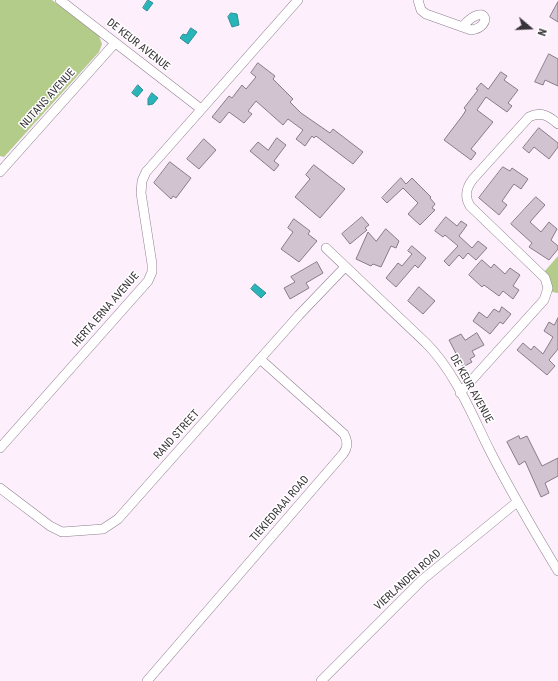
<!DOCTYPE html>
<style>
body{margin:0}
#map{position:relative;width:558px;height:681px;overflow:hidden;background:#feeffd;font-family:"Roboto Condensed",sans-serif}
canvas{display:block}
.north{position:absolute;left:510px;top:8px;width:40px;height:40px;-webkit-text-stroke:3px #fff;paint-order:stroke;rotate:109deg;font-size:11px;font-weight:700;line-height:16px;text-align:center;color:#383338}
.north::after{content:'';display:block;margin:auto;width:14px;height:18px;background:#383338;clip-path:polygon(50% 0,100% 100%,50% 72%,0 100%)}
</style>
<div id="map">
<canvas width="558" height="681"></canvas>
<div class="north">N</div>
</div>
<script>
const ctx = document.querySelector('canvas').getContext('2d');
ctx.lineJoin = 'round';
function paint(path, color) {
  ctx.fillStyle = color;
  ctx.fill(path, 'evenodd');
}
function stroke(path, color, width, dash) {
  ctx.strokeStyle = color;
  ctx.lineWidth = width;
  ctx.lineCap = dash ? 'butt' : 'round';
  ctx.setLineDash(dash || []);
  ctx.stroke(path);
}
function label(font, color, halo, rows, align = 'center') {
  ctx.font = font + ' "Roboto Condensed",sans-serif';
  ctx.lineWidth = 3;
  ctx.setLineDash([]);
  ctx.textBaseline = 'middle';
  ctx.strokeStyle = halo;
  ctx.fillStyle = color;
  for (const [text, x, y, turn = 0] of rows) {
    ctx.save();
    ctx.translate(x, y);
    ctx.rotate((+turn || 0) * Math.PI / 180);
    ctx.textAlign = isNaN(turn) ? turn : align;
    if (halo) ctx.strokeText(text, 0, 0);
    ctx.fillText(text, 0, 0);
    ctx.restore();
  }
}
paint(new Path2D(`
 M0 0H52L99 36 102 44 99 52 4 157 0 156Z
 M558 256V293L552 292 551 281 544 272Z`), '#b4cc89');
const water = new Path2D(`
 M148 0 153 3 147 11 143 8Z
 M231 13 237 14 239 25 232 27 228 17Z
 M191 28 197 32 188 44 180 38 183 34 186 35Z
 M138 85 143 90 137 97 132 93Z
 M152 93 158 98 153 104 148 105V99Z
 M255 284 266 293 261 298 251 289Z`);
paint(water, '#28b5ba');
stroke(water, '#2d8e93', 1);
const building = new Path2D(`
 M558 2V22L550 17Z
 M549 54 558 59V86L545 80 543 85 535 82Z
 M258 63 275 76 273 79 293 99 290 102 301 113 330 133 333 129 363 152 353 164 316 136 314 138 312 136 305 146 296 139 303 130 288 119 283 125 256 101 248 111 252 114 244 123 229 112 220 123 212 117 229 96 232 98 242 85 246 89 256 77 251 73Z
 M501 72 507 76 504 80 518 90 508 103 512 106 507 112 486 97 477 110 493 122 471 149 476 153 471 160 444 140 463 115 466 110 464 108 478 90 476 89 481 83 488 89Z
 M539 128 558 143V147L549 159 534 147 529 153 523 148Z
 M277 138 286 145 274 161 279 165 274 171 250 151 258 142 268 150Z
 M204 139 216 150 199 169 187 159Z
 M170 162 191 178 176 198 173 196 171 199 154 183Z
 M314 165 345 189 320 218 295 197 310 179 306 175Z
 M503 167 510 171 512 168 528 179 521 189 514 184 502 201 507 205 499 215 479 198Z
 M401 178 406 184 412 178 431 197 430 198 435 204 432 208 435 210 420 225 408 214 418 203 403 188 387 203 382 198Z
 M536 197 545 205 530 222 541 232 549 222 557 229 551 240 558 246V249L549 260 529 247 532 243 511 224Z
 M362 217 369 225 365 228 367 230 350 244 342 234Z
 M446 217 457 226 461 221 467 225 459 236 472 248 478 241 487 248 476 260 468 253 463 259 459 255 449 266 444 261 458 246 445 235 443 237 435 231Z
 M294 219 310 231 308 234 317 241 299 262 281 249 293 232 288 228Z
 M386 229 399 241 396 248 391 246 381 267 373 264 371 266 356 259 368 232 376 241Z
 M412 246 426 258 418 268 415 265 396 287 386 278 398 263 402 266 412 254 408 251Z
 M482 260 491 268 494 264 505 274 510 268 520 275 513 286 519 290 513 299 503 291 499 296 484 285 482 287 469 275Z
 M317 262 323 273 306 283 309 288 290 299 284 288 295 282 291 277Z
 M419 287 435 301 423 314 408 301Z
 M502 307 511 314 503 324 500 322 490 334 473 321 479 312 487 318 494 309 499 312Z
 M558 318V349L549 360 555 366 547 375 517 350 523 343 531 350 534 346 543 354 553 337 544 331 549 322 554 325Z
 M477 333 484 345 472 351 475 356 470 359 472 362 463 367 449 340 461 334 465 340Z
 M519 436 520 439 527 436 542 466 558 458V476L545 483 549 493 541 497 525 461 519 465 507 442Z`);
paint(building, '#d1c3d0');
stroke(building, '#887b87', 1);
const minor = new Path2D(`
 M60 0 201 109
 M418 0 421 10 426 14 471 30C494 27 486 0 463 26
 M0 172 115 43
 M326 248 426 343C455 372 472 415 490 451 511 492 534 531 558 571
 M460 393 544 300 548 288 545 278 470 206C464 196 466 188 473 179L529 117C541 111 549 116 558 124
 M0 448 148 281 152 272V264L141 193 142 181 146 172 298 0
 M0 488 50 526 62 532 103 529 118 519 299 315 345 267
 M147 681 343 454C348 447 348 442 344 434L260 359
 M321 681 422 580 517 502`);
stroke(minor, '#8c7f8c', 10);
stroke(minor, '#fff', 9);
label('11px', '#383338', '#fff', [
 ["DE KEUR AVENUE",138,45,38],
 ["NUTANS AVENUE",48,99,-48],
 ["HERTA ERNA AVENUE",106,310,-49],
 ["DE KEUR AVENUE",471,389,61],
 ["RAND STREET",177,435,-48],
 ["TIEKIEDRAAI ROAD",280,509,-49],
 ["VIERLANDEN ROAD",408,580,-42]
]);
</script>
